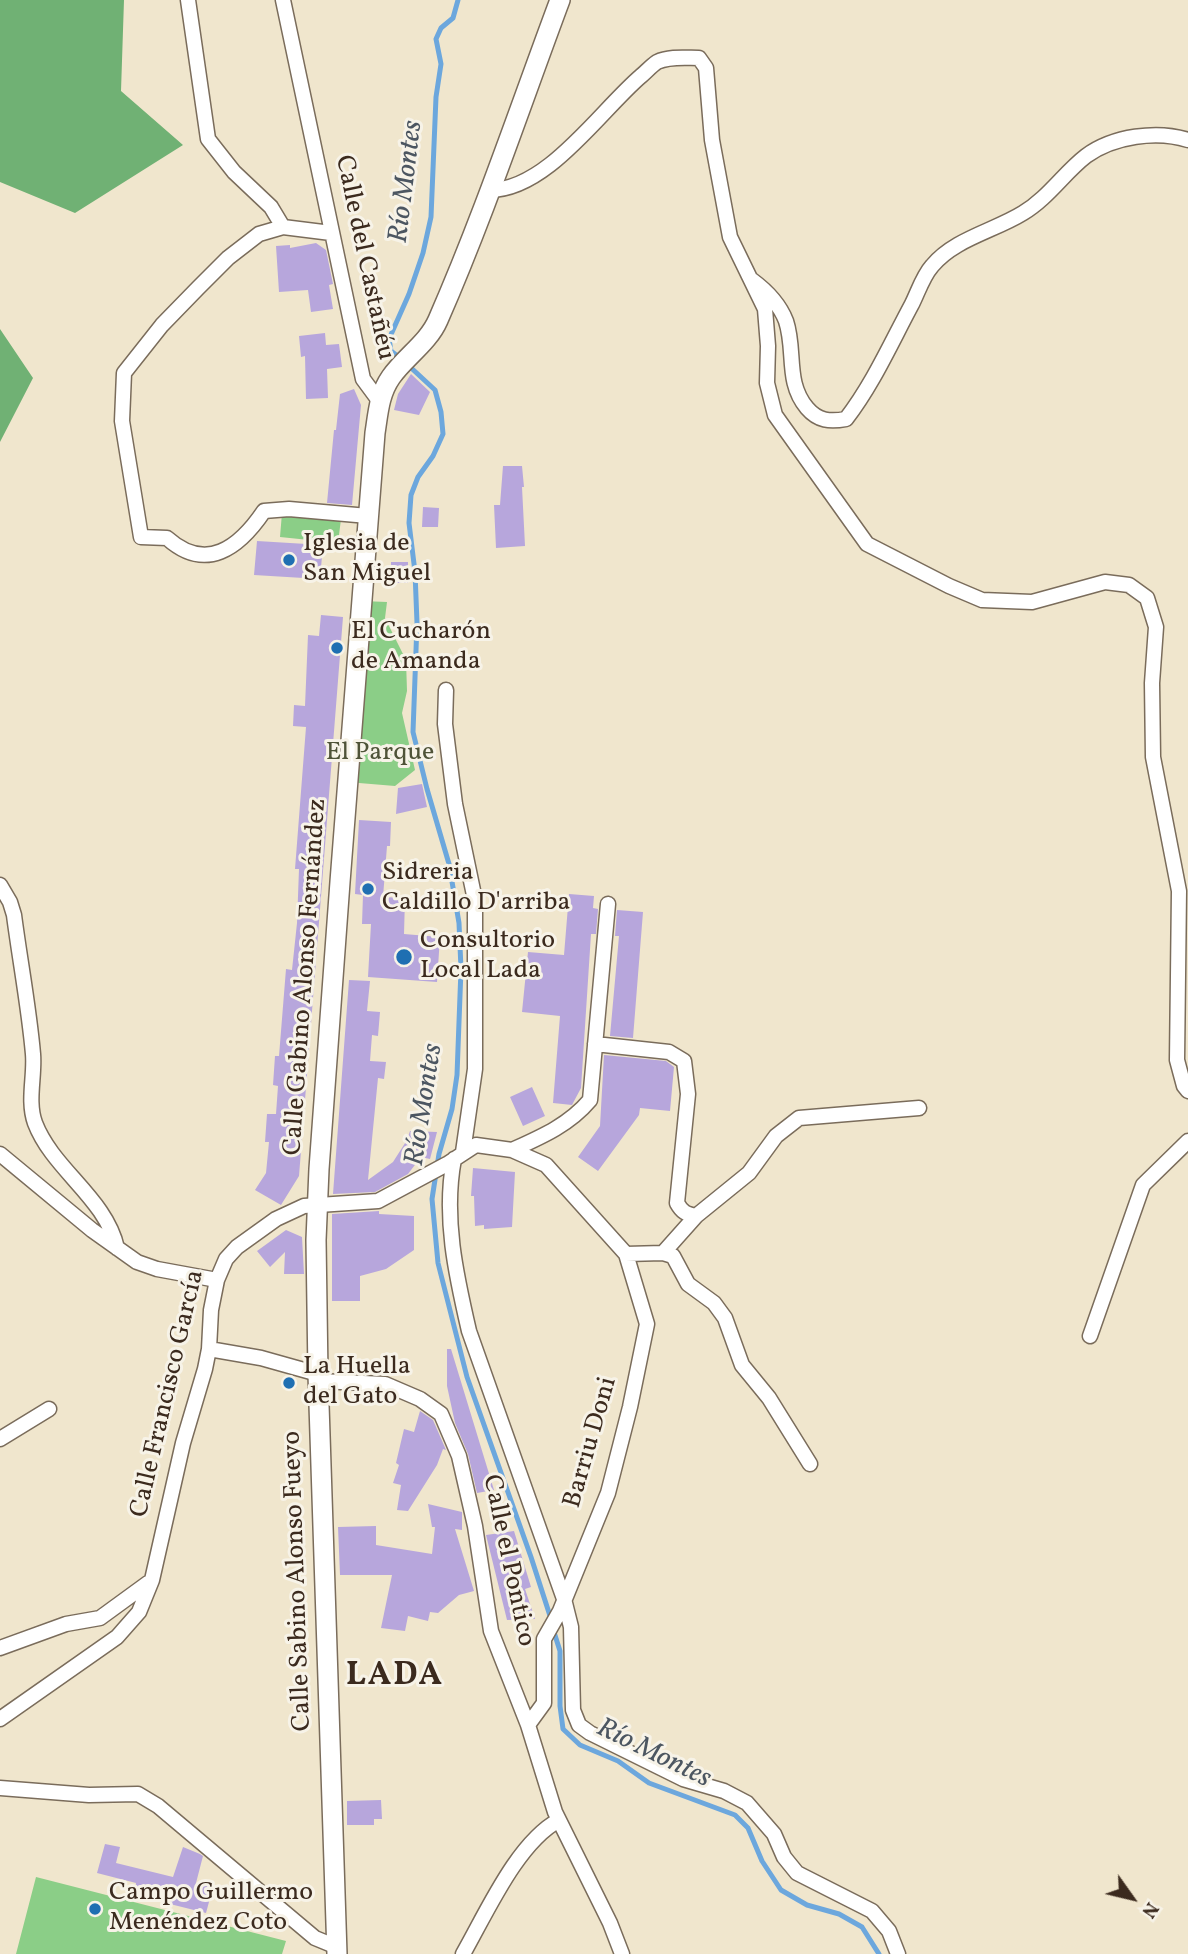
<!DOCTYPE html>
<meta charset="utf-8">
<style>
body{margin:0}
#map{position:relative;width:1188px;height:1954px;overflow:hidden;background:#f0e6cd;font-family:Vollkorn,serif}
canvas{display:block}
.north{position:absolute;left:1097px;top:1863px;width:70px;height:70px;-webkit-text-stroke:5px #f7f3e8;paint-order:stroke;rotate:124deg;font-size:19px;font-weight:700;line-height:28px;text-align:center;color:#3b2a1e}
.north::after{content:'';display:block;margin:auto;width:24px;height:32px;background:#3b2a1e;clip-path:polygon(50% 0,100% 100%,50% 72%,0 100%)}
</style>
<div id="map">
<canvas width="1188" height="1954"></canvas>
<div class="north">N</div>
</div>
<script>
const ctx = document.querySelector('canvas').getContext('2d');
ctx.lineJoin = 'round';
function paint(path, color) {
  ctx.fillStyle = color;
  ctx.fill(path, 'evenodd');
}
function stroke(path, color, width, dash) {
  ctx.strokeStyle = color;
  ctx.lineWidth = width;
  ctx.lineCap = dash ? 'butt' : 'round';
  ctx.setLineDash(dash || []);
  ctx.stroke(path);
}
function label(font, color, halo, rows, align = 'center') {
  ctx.font = font + ' Vollkorn,serif';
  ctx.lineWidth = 6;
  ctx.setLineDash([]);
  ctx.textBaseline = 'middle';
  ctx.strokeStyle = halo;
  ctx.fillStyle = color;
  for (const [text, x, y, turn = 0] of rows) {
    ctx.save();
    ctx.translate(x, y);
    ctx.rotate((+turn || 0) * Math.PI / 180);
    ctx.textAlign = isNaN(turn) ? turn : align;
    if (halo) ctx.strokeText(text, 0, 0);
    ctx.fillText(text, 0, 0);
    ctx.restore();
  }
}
paint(new Path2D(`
 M282 513 341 519 338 543 280 537Z
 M362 601 387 602 385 618 406 660 407 691 402 713 415 770 395 786 347 782Z
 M36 1877 286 1941 282 1954H16Z`), '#8bce87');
paint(new Path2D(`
 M0 0H124L121 91 183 145 75 213 0 182Z
 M0 329 33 378 0 442Z`), '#70b174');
stroke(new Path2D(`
 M400 358 391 351 389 339 409 294 423 253 431 217 436 97 441 64 436 39 441 28 453 18 458 0
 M408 365 435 390 441 412 443 434 433 456 418 477 411 495 409 523 415 572 417 623 413 732 427 789 449 864 459 923 461 969 457 1075 452 1109 439 1154 432 1199 438 1263 467 1377 531 1557 551 1619
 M553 1629 560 1651V1706L563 1729 580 1745 618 1761 649 1783 735 1815 748 1828 762 1861 781 1890 807 1905 839 1914 862 1927 879 1954`), '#6ca7dd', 5);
paint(new Path2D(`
 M316 243 326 250 333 284 329 285 333 309 311 312 308 290 279 292 276 246 290 245V248Z
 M325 333 326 345 339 344 342 367 327 369 328 398 306 399 305 356 301 357 299 336Z
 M411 374 430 392 419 415 394 410 398 394Z
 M354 389 361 405 352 505 327 503 334 430H336L340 394Z
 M503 466H522L524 487H522L525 546 496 548 494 505H500Z
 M423 507 439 508 438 527H422Z
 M257 541 323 545 320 579 254 575Z
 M391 562H408V583H391Z
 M321 615 343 617 299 1176 281 1205 255 1190 266 1173 269 1142H265L267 1114H276L278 1086 273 1085 275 1056H279L286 969 292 970 297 923 299 869H295L306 727 293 726 294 705 305 706 308 635 319 636Z
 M422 784 427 807 396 814 398 788Z
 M359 820 391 822 390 846H387L383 897 405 898 404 934 440 937 437 982 368 977 371 924H362L363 895 355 894Z
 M569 894 594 896 593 908 598 909 596 934H591L581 1088 572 1105 553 1103 560 1016 522 1012 528 952 564 955Z
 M617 910 643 912 633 1038 610 1036 619 936H615Z
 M349 980 370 981 367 1011 380 1012 378 1036 372 1035 370 1061 386 1062 384 1079 378 1078 368 1180 393 1162 407 1140 410 1131 437 1132 430 1159 421 1157 408 1174 375 1192 333 1194Z
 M604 1055 666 1061 674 1067 670 1111 640 1108 639 1115 598 1171 578 1157 600 1126Z
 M532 1087 545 1116 523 1126 510 1097Z
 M473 1168 515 1172 512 1227 484 1229V1225L475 1226 474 1196H471Z
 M379 1211V1214L414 1216V1250L386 1269 360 1276V1301H332V1214Z
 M286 1230 302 1237 304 1274H284L285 1252 270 1267 257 1251Z
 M447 1349H451L494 1490 477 1493 468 1454 455 1423 447 1386Z
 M420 1411 433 1420 446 1450 443 1449 437 1465 408 1511 397 1510 401 1485 393 1483 399 1465 396 1463 404 1429 414 1432Z
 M428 1504 462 1512V1530L455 1529 474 1591 459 1595 438 1613 430 1612 428 1621 408 1616 405 1631 381 1628 392 1575H340L338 1527 376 1526V1545L432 1554 435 1527H432Z
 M514 1531 531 1587 525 1589 535 1619 507 1620 486 1535Z
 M381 1800 382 1819H374V1825H347V1801Z
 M105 1844 120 1847 116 1863 173 1877 183 1847 200 1854 203 1856 196 1883 213 1887 206 1913 134 1895 136 1883 97 1873Z`), '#b7a6dc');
const street = new Path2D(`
 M188 0 208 139 234 172 271 207 283 227
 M283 0 363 379 380 402
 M490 190C547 190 600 111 641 76 646 72 651 66 657 62 669 56 686 58 699 58L706 68 712 140 730 237 765 309 768 346 767 383 775 415 867 544 949 586 982 600 1032 602 1105 582 1129 585 1147 598 1156 627 1152 683 1153 757 1179 891 1177 1060 1184 1086 1188 1091
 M331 233 283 227 259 234 228 258 198 288 162 325 124 373 122 421 141 537 167 538C206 573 239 548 264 511L289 509 368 516
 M752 280C767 291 779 303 786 321 796 351 785 382 807 408 818 421 830 422 846 419 873 384 891 343 912 304 918 292 923 276 932 266 954 239 994 231 1023 213 1048 198 1064 173 1086 156 1113 136 1157 130 1188 140
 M446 690 445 724 455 804 475 900V1069L463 1152
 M0 885 10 902 14 915C20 961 29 1008 33 1054 35 1076 27 1101 35 1123 53 1170 106 1198 117 1248
 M595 1044 669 1052 684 1061 688 1094 677 1203C682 1212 686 1214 696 1216
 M512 1150C541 1137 569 1125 590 1100L608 904
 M0 1154 92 1230 137 1262 157 1269 217 1280
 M454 1159C443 1217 456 1275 469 1331L564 1599 571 1627 573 1710 579 1725 590 1733 683 1779 724 1791 747 1803 774 1834 784 1857 797 1873 872 1911 889 1931 898 1954
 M663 1253 696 1216 749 1173 776 1136 799 1118 919 1108
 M626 1254 663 1253 673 1256 688 1284 714 1303 725 1318 742 1365 769 1398 810 1464
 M1090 1336 1143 1185 1188 1141
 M209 1349 261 1358 318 1374
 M319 1381 385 1384 420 1399 441 1414 459 1456 475 1526 491 1631 528 1725 555 1812 610 1923 622 1954
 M0 1439 49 1409
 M0 1648 66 1624 100 1618 148 1583
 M0 1719 117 1637 139 1612 152 1580 183 1443 205 1369 209 1349 211 1310 217 1280 226 1259 237 1247 276 1219 304 1206 378 1201 447 1164 476 1145 512 1150 546 1165 626 1254 647 1324 630 1407 608 1493 560 1611 544 1639V1703L528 1725
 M0 1788 89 1795 138 1794 158 1806 315 1938 337 1947
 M463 1954C487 1912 517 1843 559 1820`);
const secondary = new Path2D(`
 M337 1954 318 1374 316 1240 319 1169 340 882 375 433C378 414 379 394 391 377 405 357 428 343 438 320 484 215 520 107 560 0`);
stroke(street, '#7a6c5b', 17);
stroke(secondary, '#7a6c5b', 22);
stroke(street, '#fff', 14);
stroke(secondary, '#fff', 19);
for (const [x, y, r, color] of [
 [289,560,7,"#1f6fb2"],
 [337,648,7,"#1f6fb2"],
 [368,889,7,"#1f6fb2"],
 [404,957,9,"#1f6fb2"],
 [289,1383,7,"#1f6fb2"],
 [95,1909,7,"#1f6fb2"]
]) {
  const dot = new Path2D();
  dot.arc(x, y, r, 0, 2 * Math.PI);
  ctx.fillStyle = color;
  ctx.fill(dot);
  stroke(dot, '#f7f3e8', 2.5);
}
label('26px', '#3b2a1e', '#f7f3e8', [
 ["Calle del Castañéu",363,258,78],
 ["Calle Gabino Alonso Fernández",307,977,-86],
 ["Calle Francisco García",169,1394,-77],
 ["Barriu Doni",592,1443,-74],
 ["Calle el Pontico",507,1561,78],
 ["Calle Sabino Alonso Fueyo",299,1581,-92]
]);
label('26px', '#3b2a1e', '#f7f3e8', [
 ["Iglesia de",303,545],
 ["San Miguel",303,575],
 ["El Cucharón",351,633],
 ["de Amanda",351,663],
 ["Sidreria",382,874],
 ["Caldillo D'arriba",382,904],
 ["Consultorio",420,942],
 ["Local Lada",420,972],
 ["La Huella",303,1368],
 ["del Gato",303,1398],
 ["Campo Guillermo",109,1894],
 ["Menéndez Coto",109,1924]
], 'left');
label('26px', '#4f5338', '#f7f3e8', [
 ["El Parque",380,754]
]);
label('italic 28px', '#4c5661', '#f7f3e8', [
 ["Río Montes",408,182,-83],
 ["Río Montes",426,1105,-81],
 ["Río Montes",653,1755,26]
]);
ctx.letterSpacing = '2px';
label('bold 33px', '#3b2a1e', '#f7f3e8', [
 ["LADA",395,1678]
]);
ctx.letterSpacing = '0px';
</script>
